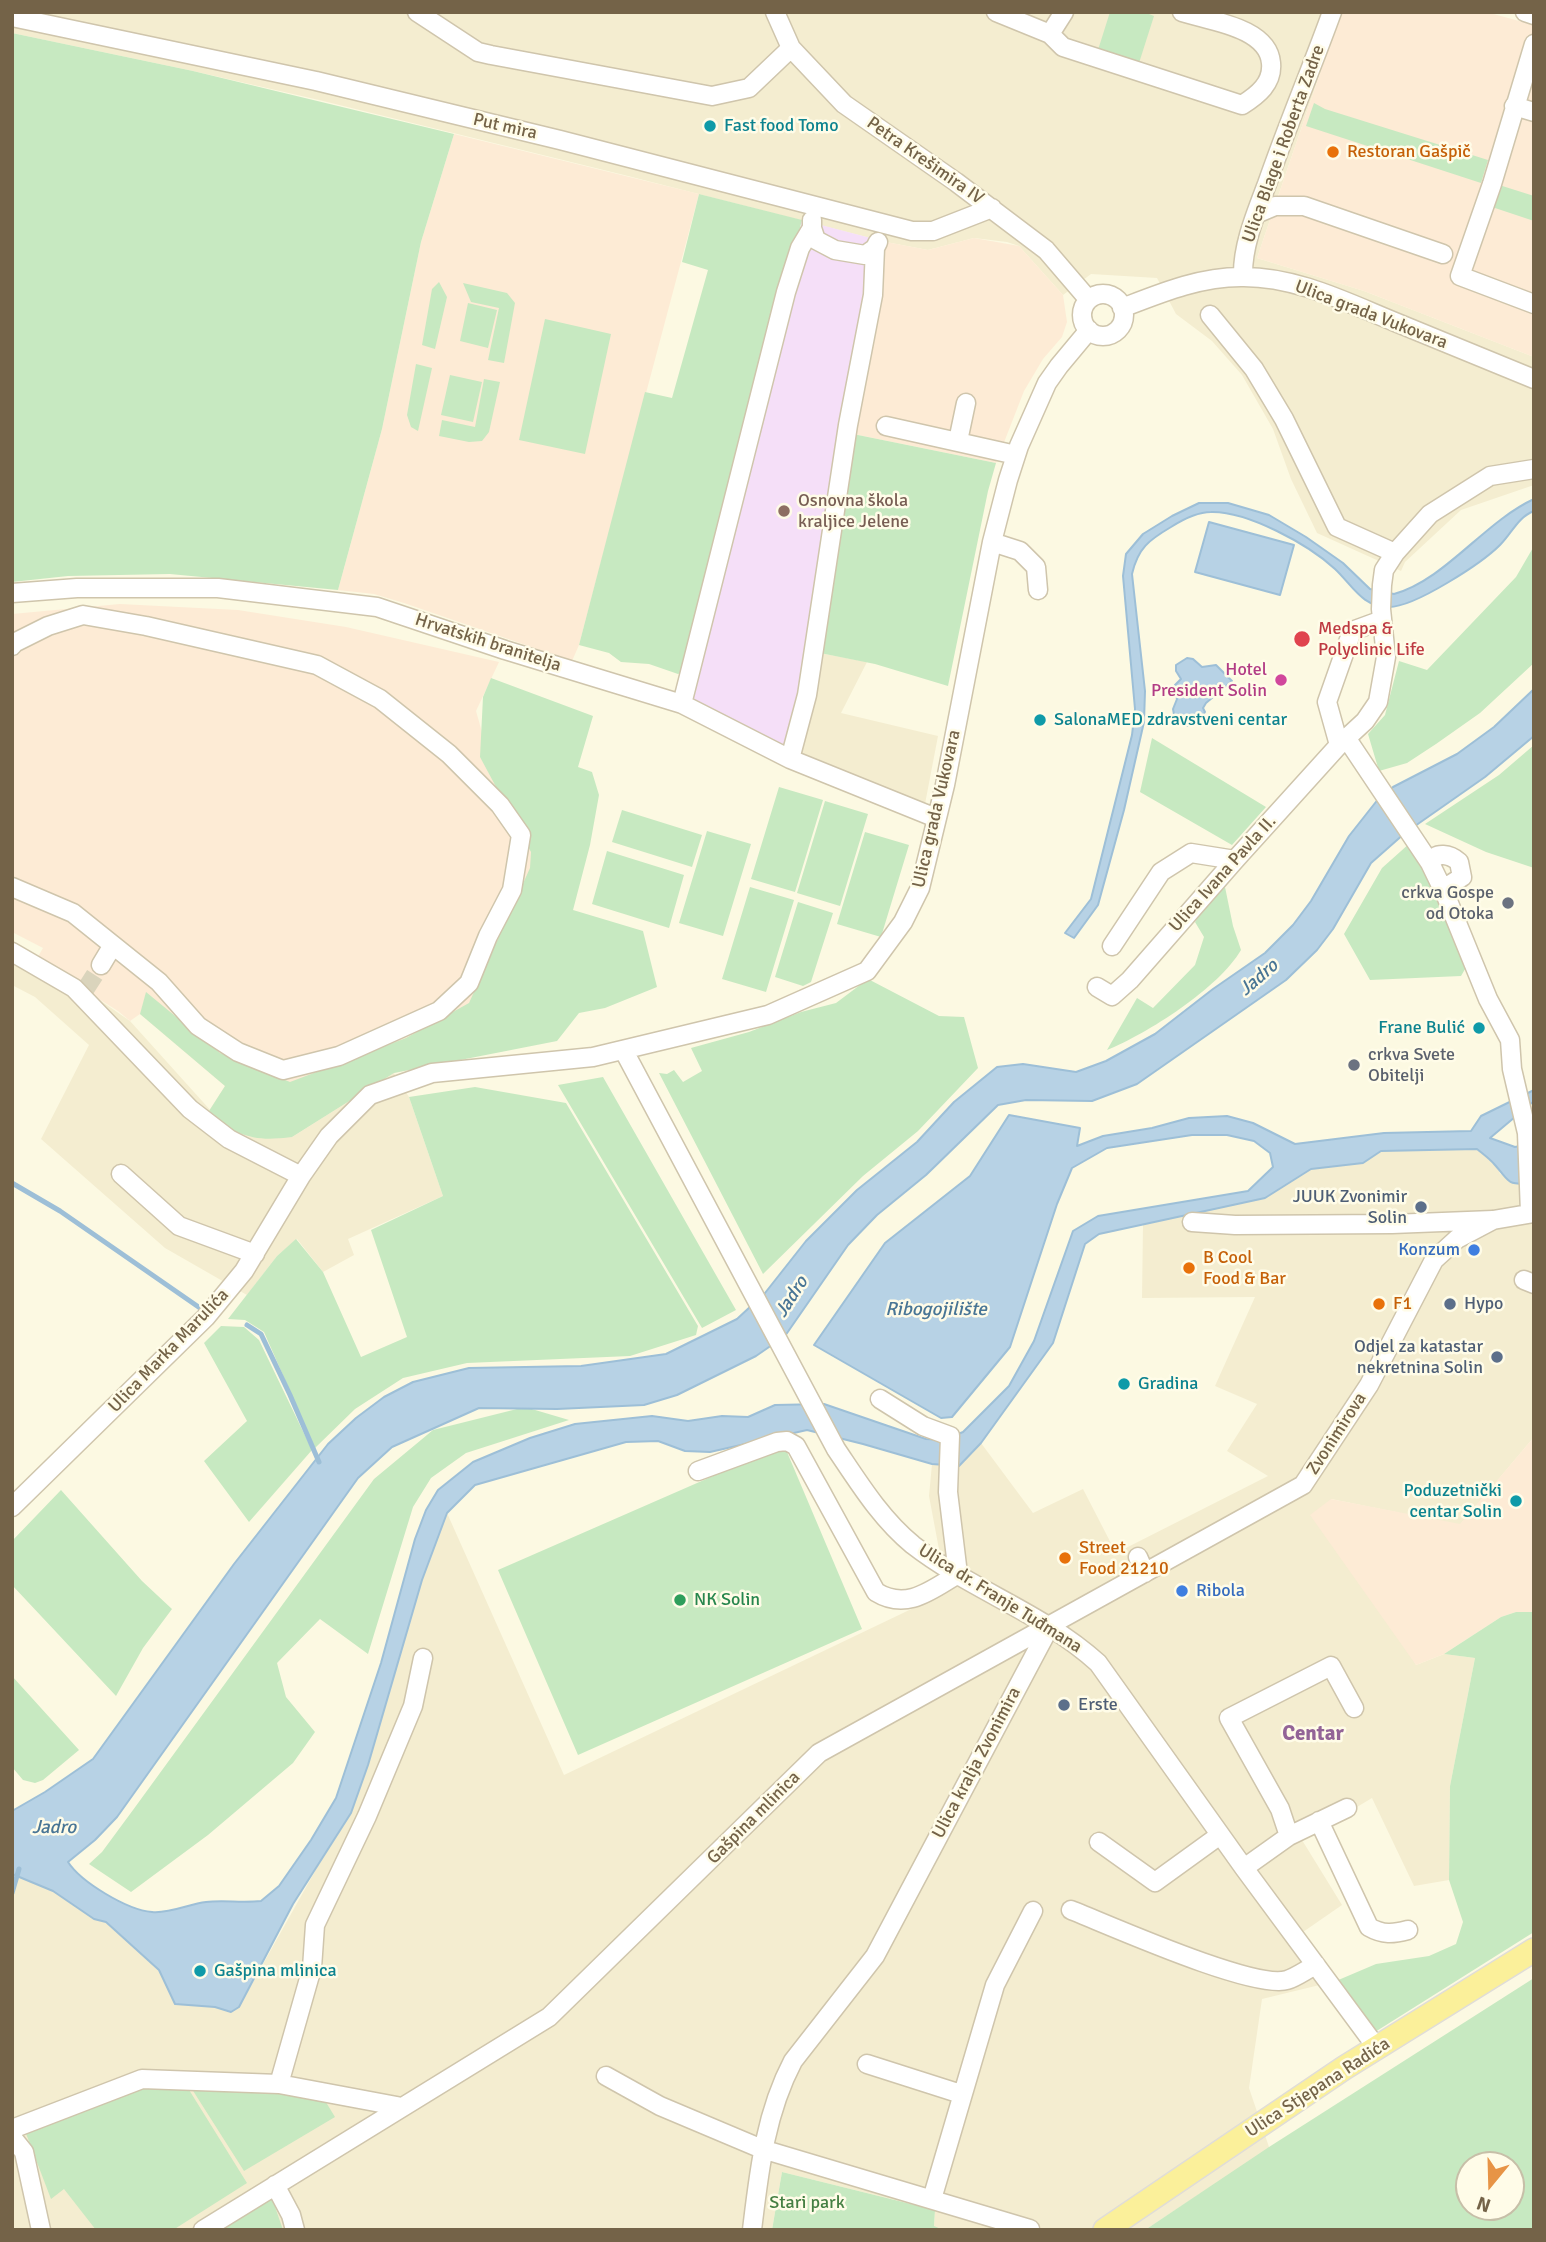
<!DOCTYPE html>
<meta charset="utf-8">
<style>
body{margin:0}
#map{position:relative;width:1546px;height:2242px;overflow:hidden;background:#fcf9e2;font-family:Signika,sans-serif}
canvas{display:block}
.frame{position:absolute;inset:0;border:14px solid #746348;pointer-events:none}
.north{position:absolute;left:1455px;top:2151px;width:70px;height:70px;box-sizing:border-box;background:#fffce8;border:2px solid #c7bfa8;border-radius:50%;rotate:199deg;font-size:19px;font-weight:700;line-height:28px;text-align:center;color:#746348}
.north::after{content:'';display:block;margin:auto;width:24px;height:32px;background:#e79446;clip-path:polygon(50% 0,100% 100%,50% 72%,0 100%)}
</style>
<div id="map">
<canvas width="1546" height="2242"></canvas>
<div class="frame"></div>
<div class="north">N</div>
</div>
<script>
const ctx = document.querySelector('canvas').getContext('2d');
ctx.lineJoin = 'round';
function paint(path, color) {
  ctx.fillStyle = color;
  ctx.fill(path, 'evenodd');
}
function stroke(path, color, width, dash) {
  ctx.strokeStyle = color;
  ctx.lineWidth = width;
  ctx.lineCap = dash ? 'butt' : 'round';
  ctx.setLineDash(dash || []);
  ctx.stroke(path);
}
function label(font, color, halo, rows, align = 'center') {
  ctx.font = font + ' Signika,sans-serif';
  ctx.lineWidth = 5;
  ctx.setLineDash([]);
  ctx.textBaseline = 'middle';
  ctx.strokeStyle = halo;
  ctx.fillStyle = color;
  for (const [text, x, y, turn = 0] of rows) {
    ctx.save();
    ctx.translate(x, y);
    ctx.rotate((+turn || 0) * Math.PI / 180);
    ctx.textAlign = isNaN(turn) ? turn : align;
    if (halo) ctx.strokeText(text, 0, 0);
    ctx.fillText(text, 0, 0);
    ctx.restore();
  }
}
paint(new Path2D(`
 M12 12H1341L1257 258 1364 291 1534 357V485L1461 510 1405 562 1401 571 1317 533 1291 479 1273 429 1242 375 1212 341 1176 314 1157 278 1091 274 1063 295 1019 246 1007 242 974 238 928 250 886 242 628 176 319 100 193 71 12 33Z
 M820 653 867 662 841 713 938 736 925 804 907 800 796 751Z
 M12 946 85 990 130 1021 221 1122 292 1137 394 1073 409 1097 443 1196 348 1239 354 1255 323 1272 297 1239 277 1256 247 1295 165 1248 41 1139 89 1045 35 997 12 985Z
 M1477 1149 1497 1166 1500 1174 1534 1184V1437L1460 1525 1331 1499 1416 1665 1444 1654 1475 1658 1450 1786 1449 1880 1414 1886 1372 1798 1302 1840 1342 1905 1303 1932 1336 1981 1262 1999 1249 2088 1269 2147 1319 2181 1218 2182 1145 2230H943L934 2227 935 2210 782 2172 772 2230H12V1874L53 1891 94 1919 105 1922 159 1970 175 2004 215 2007 231 2012 239 2007 319 1864 351 1813 368 1765 422 1580 447 1513 564 1775 947 1592 929 1496 932 1464 959 1466 981 1443 1033 1513 1083 1489 1116 1553 1268 1476 1227 1451 1257 1404 1215 1386 1255 1297 1142 1298 1143 1225 1265 1198 1311 1169 1362 1163 1381 1151Z`), '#f4edd0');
paint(new Path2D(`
 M1341 12H1486L1534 25V357L1364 291 1257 258Z
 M454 134 699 194 579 645 572 661 404 603 374 594 338 590 382 429 421 242Z
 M974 238 1019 246 1063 295 1067 322 1062 337 1043 359 1024 391 996 463 853 434 886 242 928 250Z
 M120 604 238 610 346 627 499 662 476 711 487 750 583 789 517 1048 394 1073 292 1137 275 1139 243 1136 209 1111 225 1086 140 1014 130 1021 118 1011 36 960 43 948 12 932V614Z
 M1534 1437V1612H1516L1501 1617 1444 1654 1416 1665 1310 1515 1331 1499 1460 1524Z`), '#fdebd5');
paint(new Path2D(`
 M802 220 886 242 796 751 695 702 676 696 685 672Z`), '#f5dff8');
paint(new Path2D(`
 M1110 12H1144L1154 16 1139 63 1098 50Z
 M12 33 193 71 454 134 421 242 382 429 338 590 170 574 68 576 12 582Z
 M1314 103 1325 109 1488 160 1481 183 1306 126Z
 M1496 184 1534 196V221L1489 206Z
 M699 194 802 220 685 672 678 674 649 664 621 662 609 653 579 645 645 392 672 398 708 270 682 262Z
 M439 282 447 297 435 349 422 345 432 289Z
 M463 283 507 293 515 303 504 363 488 360 499 308 471 302Z
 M468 303 497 310 488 348 460 341Z
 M545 319 611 334 585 454 519 440Z
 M416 364 432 368 418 431 411 427 407 415Z
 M450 375 482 382 473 422 441 415Z
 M484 379 500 382 489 432 482 441 469 442 439 436 442 420 475 427Z
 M853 434 996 463 988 491 948 686 875 664 820 653Z
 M1534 546V663L1480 713 1436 744 1407 763 1379 771 1368 734 1385 715 1399 661 1427 670 1516 577Z
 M491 678 593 716 578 767 592 772 599 795 590 845 573 910 643 931 657 987 605 1008 579 1013 557 1041 394 1073 292 1137C256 1142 235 1137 209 1111L225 1086 140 1014 146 992 220 1053 290 1082 406 1038 469 1003 530 868 531 852 480 757 483 697Z
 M1152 738 1266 807 1232 845 1140 792Z
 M1534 745V868L1486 852 1425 824 1499 775Z
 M779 787 823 800 795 892 751 879Z
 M825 801 868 814 840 906 797 893Z
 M622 810 702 835 692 867 612 842Z
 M707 831 751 844 723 936 679 923Z
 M865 832 909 845 881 937 837 924Z
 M1410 843 1468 964 1461 976 1370 980 1344 934 1382 868Z
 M607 851 684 875 669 928 592 904Z
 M750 887 794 900 766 992 722 979Z
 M1225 887 1233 926 1241 950C1219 988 1147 1034 1107 1050L1137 998 1153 1008 1195 965 1204 937 1195 922 1204 908Z
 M798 902 833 913 811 982 803 986 775 977Z
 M868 979 939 1016 964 1017 978 1068 918 1131 863 1176 763 1274 659 1073 667 1074 674 1070 683 1082 702 1071 691 1048 749 1032 801 1012 836 1003Z
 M603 1077 736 1310 702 1328 558 1085Z
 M475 1087 566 1103 698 1326 696 1335 630 1356 467 1363 403 1378 355 1409 315 1448 264 1332 245 1320 228 1319 277 1256 296 1239 323 1272 361 1357 407 1337 371 1230 443 1196 409 1097Z
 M221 1326 244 1327 259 1340 312 1450 249 1522 204 1461 247 1421 204 1343Z
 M525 1407 569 1420 466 1453 431 1478 413 1507 368 1654 320 1619 277 1663 286 1697 315 1732 293 1763 208 1835 131 1892 89 1864 102 1852 133 1810 374 1479 433 1430Z
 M784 1445 862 1629 578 1755 498 1570Z
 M61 1490 142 1581 172 1609 143 1648 116 1696 12 1585V1541Z
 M1516 1612H1534V1932L1375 2032 1336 1981 1376 1964 1429 1956 1456 1944 1463 1922 1449 1880 1450 1786 1475 1658 1444 1654 1501 1617Z
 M12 1676 79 1750 43 1780 35 1783 23 1780 12 1767Z
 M1534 1978V2230H1145L1269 2147ZM1469 2165H1511V2207H1469Z
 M186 2085 247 2183 173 2230H96L64 2189 51 2199 25 2131 132 2088Z
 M232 2085 324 2099 335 2117 244 2171 190 2086Z
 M782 2172 935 2210 934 2226 943 2230H772Z
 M271 2195 283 2230H211Z`), '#c7e9c1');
const water = new Path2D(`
 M1534 499V511C1518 517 1512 533 1500 545 1482 563 1415 607 1389 607 1362 607 1353 586 1335 569 1308 544 1247 511 1211 512 1197 512 1182 520 1171 527 1149 540 1138 548 1132 574L1145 691 1144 722 1124 810 1098 905 1074 938 1065 933 1091 899 1132 735 1135 709 1123 576 1126 554 1143 534 1172 516 1199 503H1228L1269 515 1306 537 1343 563 1370 589 1394 594C1445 580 1484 522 1534 499Z
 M1209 522 1294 545 1280 595 1195 572Z
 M1187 658 1193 659 1202 667 1216 665 1232 681 1206 703 1203 708 1205 712 1199 720 1187 726 1175 720 1173 709 1177 699 1175 694V685L1181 679 1176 671V665Z
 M1534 689V736L1485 777 1405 833 1371 863 1333 929 1317 950 1286 980 1137 1084 1092 1101 1026 1100 998 1105 926 1175 877 1215 848 1245 785 1336 756 1356 677 1395 644 1405 557 1409 479 1408 392 1447 358 1478 117 1817 95 1840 68 1862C81 1882 127 1910 152 1912 169 1914 189 1904 206 1902 222 1900 243 1903 261 1901L279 1886 311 1840 336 1798 381 1663 415 1539 426 1510 438 1490 473 1462 530 1438 575 1424 652 1416 688 1421 722 1416 748 1417 775 1405 824 1404 926 1439 944 1440 963 1432 1009 1386 1034 1341 1073 1231 1098 1216 1248 1191 1273 1167 1270 1153 1254 1141 1227 1135H1192L1107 1148 1072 1168 1057 1204 1010 1347 952 1417 941 1418 814 1345 885 1243 970 1176 1009 1115 1080 1128 1077 1146 1103 1136 1152 1128 1189 1118 1227 1116 1253 1123 1295 1144 1384 1133 1471 1131 1481 1116 1534 1090V1101L1490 1138 1515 1147 1534 1143V1184C1505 1184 1512 1184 1495 1165 1490 1159 1483 1154 1477 1149L1381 1151 1363 1163 1311 1169 1265 1198 1099 1234 1085 1244 1053 1343 981 1443 959 1466 932 1464 863 1444 807 1430 710 1452 685 1451 658 1441 626 1442 475 1485 447 1513 422 1580 368 1765 351 1813 293 1904 239 2007 231 2012 215 2007 175 2004 159 1970 106 1922 94 1919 53 1891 12 1874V1811L45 1792 93 1759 234 1564 328 1444 356 1418 384 1397 413 1382 469 1368 581 1366 666 1354 737 1319 765 1293 806 1241 857 1190 917 1142 954 1102 997 1067 1023 1064 1076 1072 1106 1061 1155 1034 1213 989 1265 953 1293 925 1311 901 1349 836 1379 798 1393 787 1457 754 1494 727Z`);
paint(water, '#b7d2e5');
stroke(water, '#9dbfd7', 2);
stroke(new Path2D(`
 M12 1183 60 1211 200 1308
 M247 1325 261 1334 290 1395 319 1462
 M12 1893 19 1869`), '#9dbfd7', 5);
stroke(new Path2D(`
 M85 990 101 965`), '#dad4bc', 18, [18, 9]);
const minor = new Path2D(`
 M417 12 478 52 491 55 712 96 749 88 791 48
 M775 12 791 48 844 104 956 182 1046 250 1088 299
 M996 12 1050 34 1064 12
 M1525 12 1534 15
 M12 17 316 81 560 140 912 231H933L992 208
 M1050 34 1063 47 1242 105C1258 95 1273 83 1271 63 1268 27 1209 21 1182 12
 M1534 44 1492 184 1460 276 1534 304
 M1514 106 1534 112
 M1256 214 1275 206H1304L1443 254
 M812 220V228L816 240 835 250 865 255 875 248 878 242
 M1243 277C1242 246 1256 213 1267 184 1287 126 1311 70 1332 12
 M1082 315a21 21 0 1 1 42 0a21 21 0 1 1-42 0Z
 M1122 308C1161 293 1199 277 1241 277 1295 276 1346 302 1395 322 1441 341 1487 360 1534 379
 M1210 315 1254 369 1284 419 1337 527 1395 553
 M886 426 1016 455
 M958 441 966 403
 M992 542 1020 551 1036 567 1038 590
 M12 593 77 588H218L377 607 505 650 682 704 790 759 936 818
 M12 646 14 643 48 626 83 615 146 626 317 665 380 699 449 754 500 805 521 835 512 890 488 936 469 983 439 1011 339 1056 283 1070 238 1052 198 1026 159 982 73 913 12 887
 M682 704 786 292 800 248 812 228
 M1347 739 1430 863 1446 896 1488 999 1510 1040 1512 1069 1527 1133 1530 1213
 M1339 745 1327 702 1352 631 1382 620
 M790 759 807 695 848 425 873 295 875 248
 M1430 863C1436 851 1450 854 1459 862L1462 877 1443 889
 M1112 946 1161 872 1191 853 1235 860
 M12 952 74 988 190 1109 229 1139 301 1176
 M101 965 113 945
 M1097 987 1112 996 1130 980 1235 860 1339 745 1365 721 1378 702 1386 657 1381 609 1382 585 1384 570 1395 553 1430 514 1490 476 1534 469
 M624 1051 836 1449C859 1483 881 1519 913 1545 971 1590 1043 1613 1098 1663L1244 1868 1377 2048
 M121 1174 179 1226 255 1254
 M1192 1222 1235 1225 1392 1224 1493 1220 1534 1213
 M1524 1280 1534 1284
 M698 1471 777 1442 787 1441 796 1446 876 1592C907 1611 931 1590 958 1574L948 1492 950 1436 923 1426 880 1399
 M12 1507 206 1317 244 1271 301 1176 329 1136 370 1095 432 1073 593 1057 768 1015 867 971 903 922 920 888 945 785 992 542 1008 480 1019 446 1047 383 1059 366 1089 330
 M1138 1557 1145 1573
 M1319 1821 1369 1927C1383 1935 1393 1934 1408 1930
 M1289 1836 1347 1808
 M1099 1842 1155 1882 1220 1835
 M1244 1868 1289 1836 1280 1809 1229 1718 1331 1666 1354 1708
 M1071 1910C1109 1925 1254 1990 1287 1980 1297 1977 1307 1969 1316 1965
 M867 2064 961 2094
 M606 2076 660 2106 762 2149 1030 2229
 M279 2084 312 1968 315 1925 367 1816 413 1706 423 1658
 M12 2129 142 2079 279 2084 402 2107
 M12 2137 24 2152 41 2230
 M275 2185 291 2215 295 2230
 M932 2199 995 1985 1033 1911
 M203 2230 549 2017 819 1753 1303 1485 1369 1385 1434 1260 1457 1239 1493 1220
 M752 2230C759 2172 765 2114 793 2061L875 1956 1050 1626`);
const major = new Path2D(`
 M1105 2230 1344 2068 1534 1950`);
stroke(minor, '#cfc5ac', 21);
stroke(major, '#e0ddd7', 26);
stroke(minor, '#fff', 18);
stroke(major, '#fbf09a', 23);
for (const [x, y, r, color] of [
 [710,126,7,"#0f9aa8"],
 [1333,152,7,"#e8710a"],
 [784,511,7,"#8d6e63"],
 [1302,639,9,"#e0444e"],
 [1281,680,7,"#d1479c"],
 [1040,720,7,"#0f9aa8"],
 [1508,903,7,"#6b7280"],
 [1479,1028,7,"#0f9aa8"],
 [1354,1065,7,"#6b7280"],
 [1421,1207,7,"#5c6f8a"],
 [1474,1250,7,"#3f7fe0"],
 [1189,1268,7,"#e8710a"],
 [1379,1304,7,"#e8710a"],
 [1450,1304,7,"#5c6f8a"],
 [1497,1357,7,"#5c6f8a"],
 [1124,1384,7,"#0f9aa8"],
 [1516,1501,7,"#0f9aa8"],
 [1065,1558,7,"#e8710a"],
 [1182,1591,7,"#3f7fe0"],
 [680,1600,7,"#2e9e5b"],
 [1064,1705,7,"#5c6f8a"],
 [200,1971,7,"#0f9aa8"]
]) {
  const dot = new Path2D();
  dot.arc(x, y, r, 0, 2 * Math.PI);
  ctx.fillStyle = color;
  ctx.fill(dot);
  stroke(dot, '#fffce8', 2.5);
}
label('18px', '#0d838f', '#fffce8', [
 ["Fast food Tomo",724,126],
 ["SalonaMED zdravstveni centar",1054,720],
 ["Frane Bulić",1465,1028,"right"],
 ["Gradina",1138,1384],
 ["Poduzetnički",1502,1491,"right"],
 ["centar Solin",1502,1512,"right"],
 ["Gašpina mlinica",214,1971]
], 'left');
label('18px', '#746348', '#fffce8', [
 ["Put mira",505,127,13],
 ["Ulica Blage i Roberta Zadre",1284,144,-70],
 ["Petra Krešimira IV",925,161,35],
 ["Ulica grada Vukovara",1371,315,21],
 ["Hrvatskih branitelja",488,643,18],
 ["Ulica grada Vukovara",937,809,-77],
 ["Ulica Ivana Pavla II.",1223,874,-48],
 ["Ulica Marka Marulića",169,1351,-46],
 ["Zvonimirova",1337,1434,-57],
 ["Ulica dr. Franje Tuđmana",1000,1599,32],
 ["Ulica kralja Zvonimira",977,1763,-62],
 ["Gašpina mlinica",754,1818,-45],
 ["Ulica Stjepana Radića",1318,2088,-33]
]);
label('18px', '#c56008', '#fffce8', [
 ["Restoran Gašpič",1347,152],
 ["B Cool",1203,1258],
 ["Food & Bar",1203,1279],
 ["F1",1393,1304],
 ["Street",1079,1548],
 ["Food 21210",1079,1569]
], 'left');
label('18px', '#785e54', '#fffce8', [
 ["Osnovna škola",798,501],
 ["kraljice Jelene",798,522]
], 'left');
label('18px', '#be3a42', '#fffce8', [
 ["Medspa &",1318,629],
 ["Polyclinic Life",1318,650]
], 'left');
label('18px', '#b23c85', '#fffce8', [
 ["Hotel",1267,670],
 ["President Solin",1267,691]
], 'right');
label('18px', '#5b616d', '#fffce8', [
 ["crkva Gospe",1494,893],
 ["od Otoka",1494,914],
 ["crkva Svete",1368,1055,"left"],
 ["Obitelji",1368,1076,"left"]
], 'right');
label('18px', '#4e5e75', '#fffce8', [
 ["JUUK Zvonimir",1407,1197],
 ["Solin",1407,1218],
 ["Hypo",1464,1304,"left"],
 ["Odjel za katastar",1483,1347],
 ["nekretnina Solin",1483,1368],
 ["Erste",1078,1705,"left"]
], 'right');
label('18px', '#366cbe', '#fffce8', [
 ["Konzum",1460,1250],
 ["Ribola",1196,1591,"left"]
], 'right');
label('18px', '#27864d', '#fffce8', [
 ["NK Solin",694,1600]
], 'left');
label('18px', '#457f43', '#fffce8', [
 ["Stari park",807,2203]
]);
label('italic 19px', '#487595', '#fffce8', [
 ["Jadro",1259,978,-41],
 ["Jadro",792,1297,-57],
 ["Ribogojilište",936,1310],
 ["Jadro",54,1828]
]);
label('bold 21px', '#936497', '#fffce8', [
 ["Centar",1313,1734]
]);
</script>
